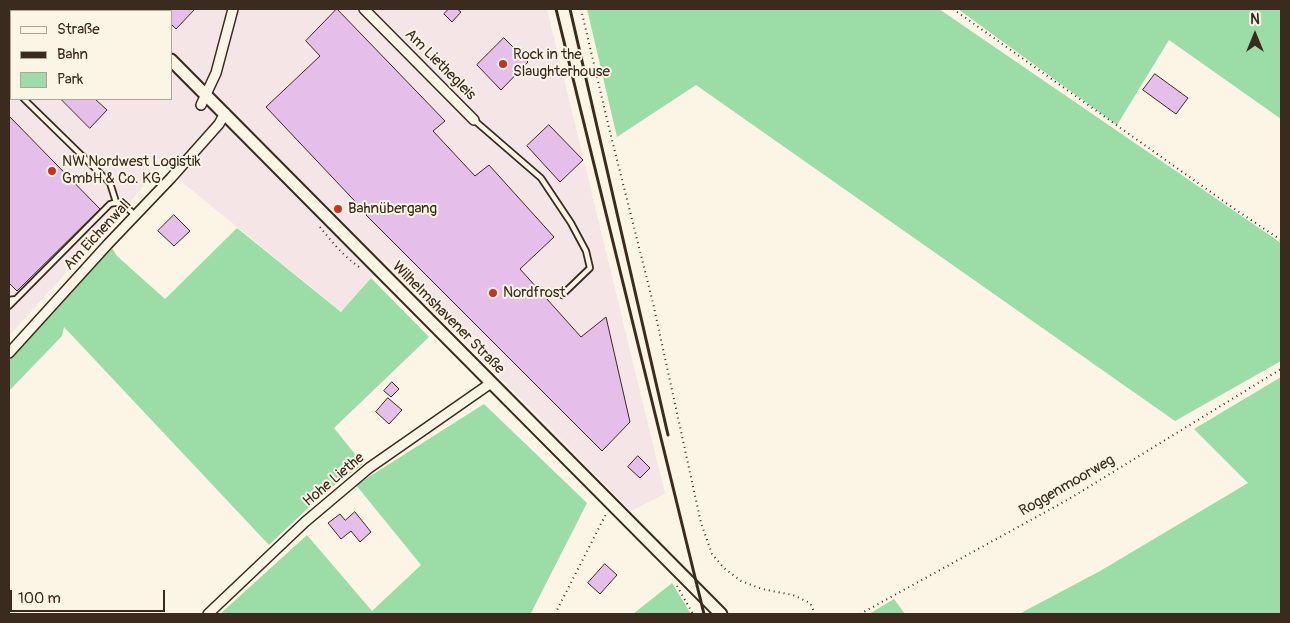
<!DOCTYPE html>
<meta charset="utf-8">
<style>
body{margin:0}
#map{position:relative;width:1290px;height:623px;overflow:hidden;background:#fcf5e5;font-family:Pangolin,sans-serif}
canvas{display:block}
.frame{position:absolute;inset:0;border:10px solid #3b2a1e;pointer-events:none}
.legend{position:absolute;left:10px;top:10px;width:162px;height:90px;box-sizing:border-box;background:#fcf5e5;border:1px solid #afa495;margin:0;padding:6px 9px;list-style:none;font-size:15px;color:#3b2a1e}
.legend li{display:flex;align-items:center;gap:10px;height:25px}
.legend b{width:25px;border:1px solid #afa495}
.north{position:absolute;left:1230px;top:10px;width:50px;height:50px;-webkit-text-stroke:4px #fcf5e5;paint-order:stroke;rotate:0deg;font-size:14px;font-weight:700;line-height:20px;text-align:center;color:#3b2a1e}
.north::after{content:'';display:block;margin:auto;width:18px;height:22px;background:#3b2a1e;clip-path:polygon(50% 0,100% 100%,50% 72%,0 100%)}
.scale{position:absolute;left:10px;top:590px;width:155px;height:22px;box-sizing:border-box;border:2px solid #3b2a1e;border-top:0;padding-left:6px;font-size:15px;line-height:18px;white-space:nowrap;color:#3b2a1e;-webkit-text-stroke:4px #fcf5e5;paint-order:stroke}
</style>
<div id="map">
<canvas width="1290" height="623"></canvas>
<div class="frame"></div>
<ul class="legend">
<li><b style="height:6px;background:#fcf5e5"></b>Straße</li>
<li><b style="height:6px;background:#3b2a1e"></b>Bahn</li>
<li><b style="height:14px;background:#9cdca6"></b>Park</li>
</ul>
<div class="north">N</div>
<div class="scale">100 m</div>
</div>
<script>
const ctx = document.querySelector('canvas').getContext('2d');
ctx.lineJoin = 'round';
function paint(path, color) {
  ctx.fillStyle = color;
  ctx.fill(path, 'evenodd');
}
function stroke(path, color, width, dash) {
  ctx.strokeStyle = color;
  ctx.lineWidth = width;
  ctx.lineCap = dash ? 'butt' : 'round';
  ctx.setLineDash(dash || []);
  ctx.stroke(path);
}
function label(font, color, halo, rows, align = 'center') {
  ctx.font = font + ' Pangolin,sans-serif';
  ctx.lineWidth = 4;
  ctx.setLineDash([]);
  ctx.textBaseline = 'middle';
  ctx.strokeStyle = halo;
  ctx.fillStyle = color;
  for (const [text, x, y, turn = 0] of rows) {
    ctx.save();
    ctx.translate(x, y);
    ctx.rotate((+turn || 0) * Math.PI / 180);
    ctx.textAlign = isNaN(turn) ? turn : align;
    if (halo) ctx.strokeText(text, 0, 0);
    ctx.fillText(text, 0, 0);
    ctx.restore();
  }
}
paint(new Path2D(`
 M9 9H547L665 494 631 511 385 260 342 312 162 166 9 336ZM11 11H171V99H11Z`), '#f5e5e6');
paint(new Path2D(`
 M587 9H939L1281 243V361L1175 421 696 85 617 137Z
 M958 9H1281V119L1169 40 1117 125Z
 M237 228 341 312 371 278 429 337 334 428 363 464 324 493 269 545 64 327 62 336 9 391V361L112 248 117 256 165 299Z
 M1281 377V614H1019L1100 571 1248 483 1194 429Z
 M484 404 587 503 531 613 220 614 307 535 372 611 421 565 356 485Z
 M672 583 691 614H633Z
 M894 599 905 614H869Z`), '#9cdca6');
const building = new Path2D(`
 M171 9H195L176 29 171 24Z
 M337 9 445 121 433 131 475 176 489 165 554 237 520 269 581 337 606 317 630 422 602 451 366 215 367 214 266 107 320 56 306 41Z
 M449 9H457L461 12 452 22 444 14Z
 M504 38 528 62 501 90 477 65Z
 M1155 74 1188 98 1176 114 1143 90Z
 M61 99H95L107 110 90 128Z
 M9 116 100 209 17 291 9 283Z
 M549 125 583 160 560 182 527 146Z
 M174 215 190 231 174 246 158 231Z
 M392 382 399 389 391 397 384 391Z
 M388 398 402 410 389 424 376 412Z
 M638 456 650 468 640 478 628 467Z
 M355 512 371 532 360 542 351 531 341 539 328 523 340 514 345 520Z
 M605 564 617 575 600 594 588 583Z`);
paint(building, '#e5bfe9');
stroke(building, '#3b2a1e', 1);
const service = new Path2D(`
 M9 83 11 86
 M24 99 110 183 116 202
 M474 120 541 178 571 223 586 251 590 268 562 295
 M9 300 16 299 110 204C121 200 127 208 135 215
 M9 306 16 299`);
const minor = new Path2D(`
 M364 9 474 120
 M201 105 216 73 233 9
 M9 353 108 244 171 178 219 124 225 113
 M208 614 305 522 369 468 491 383`);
const tertiary = new Path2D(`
 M119 9 122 11
 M171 60 721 614`);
stroke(service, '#3b2a1e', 8);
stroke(minor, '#3b2a1e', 12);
stroke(tertiary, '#3b2a1e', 15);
stroke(new Path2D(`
 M105 9 107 11
 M581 9 609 128 653 303 701 523 712 554 724 568 741 581 762 589 793 595 810 603 815 614
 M953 9 1236 210 1281 240
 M320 227C332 242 345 258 362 269
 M677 586 693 614
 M555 614 606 514
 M860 614 1069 499 1281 369`), '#3b2a1e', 2, [1, 4]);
stroke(service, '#fcf5e5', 4.5);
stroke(minor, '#fcf5e5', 9);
stroke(tertiary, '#fcf5e5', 11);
stroke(new Path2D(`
 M556 9 704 614
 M570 9 668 435`), '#3b2a1e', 3);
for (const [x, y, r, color] of [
 [503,64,5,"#c8321e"],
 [52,171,5,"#c8321e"],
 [338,209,5,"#c8321e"],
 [493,293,5,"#c8321e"]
]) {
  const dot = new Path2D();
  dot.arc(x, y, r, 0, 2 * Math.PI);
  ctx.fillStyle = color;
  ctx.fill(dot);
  stroke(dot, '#fcf5e5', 2);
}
label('15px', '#3b2a1e', '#fcf5e5', [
 ["Rock in the",513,55],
 ["Slaughterhouse",513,72],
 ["NW Nordwest Logistik",62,162],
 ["GmbH & Co. KG",62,179],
 ["Bahnübergang",348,209],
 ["Nordfrost",503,293]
], 'left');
label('15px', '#3b2a1e', '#fcf5e5', [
 ["Am Liethegleis",440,65,45],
 ["Am Eichenwall",98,235,-47],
 ["Wilhelmshavener Straße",448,318,45],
 ["Hohe Liethe",334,480,-40],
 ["Roggenmoorweg",1067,486,-30]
]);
</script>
